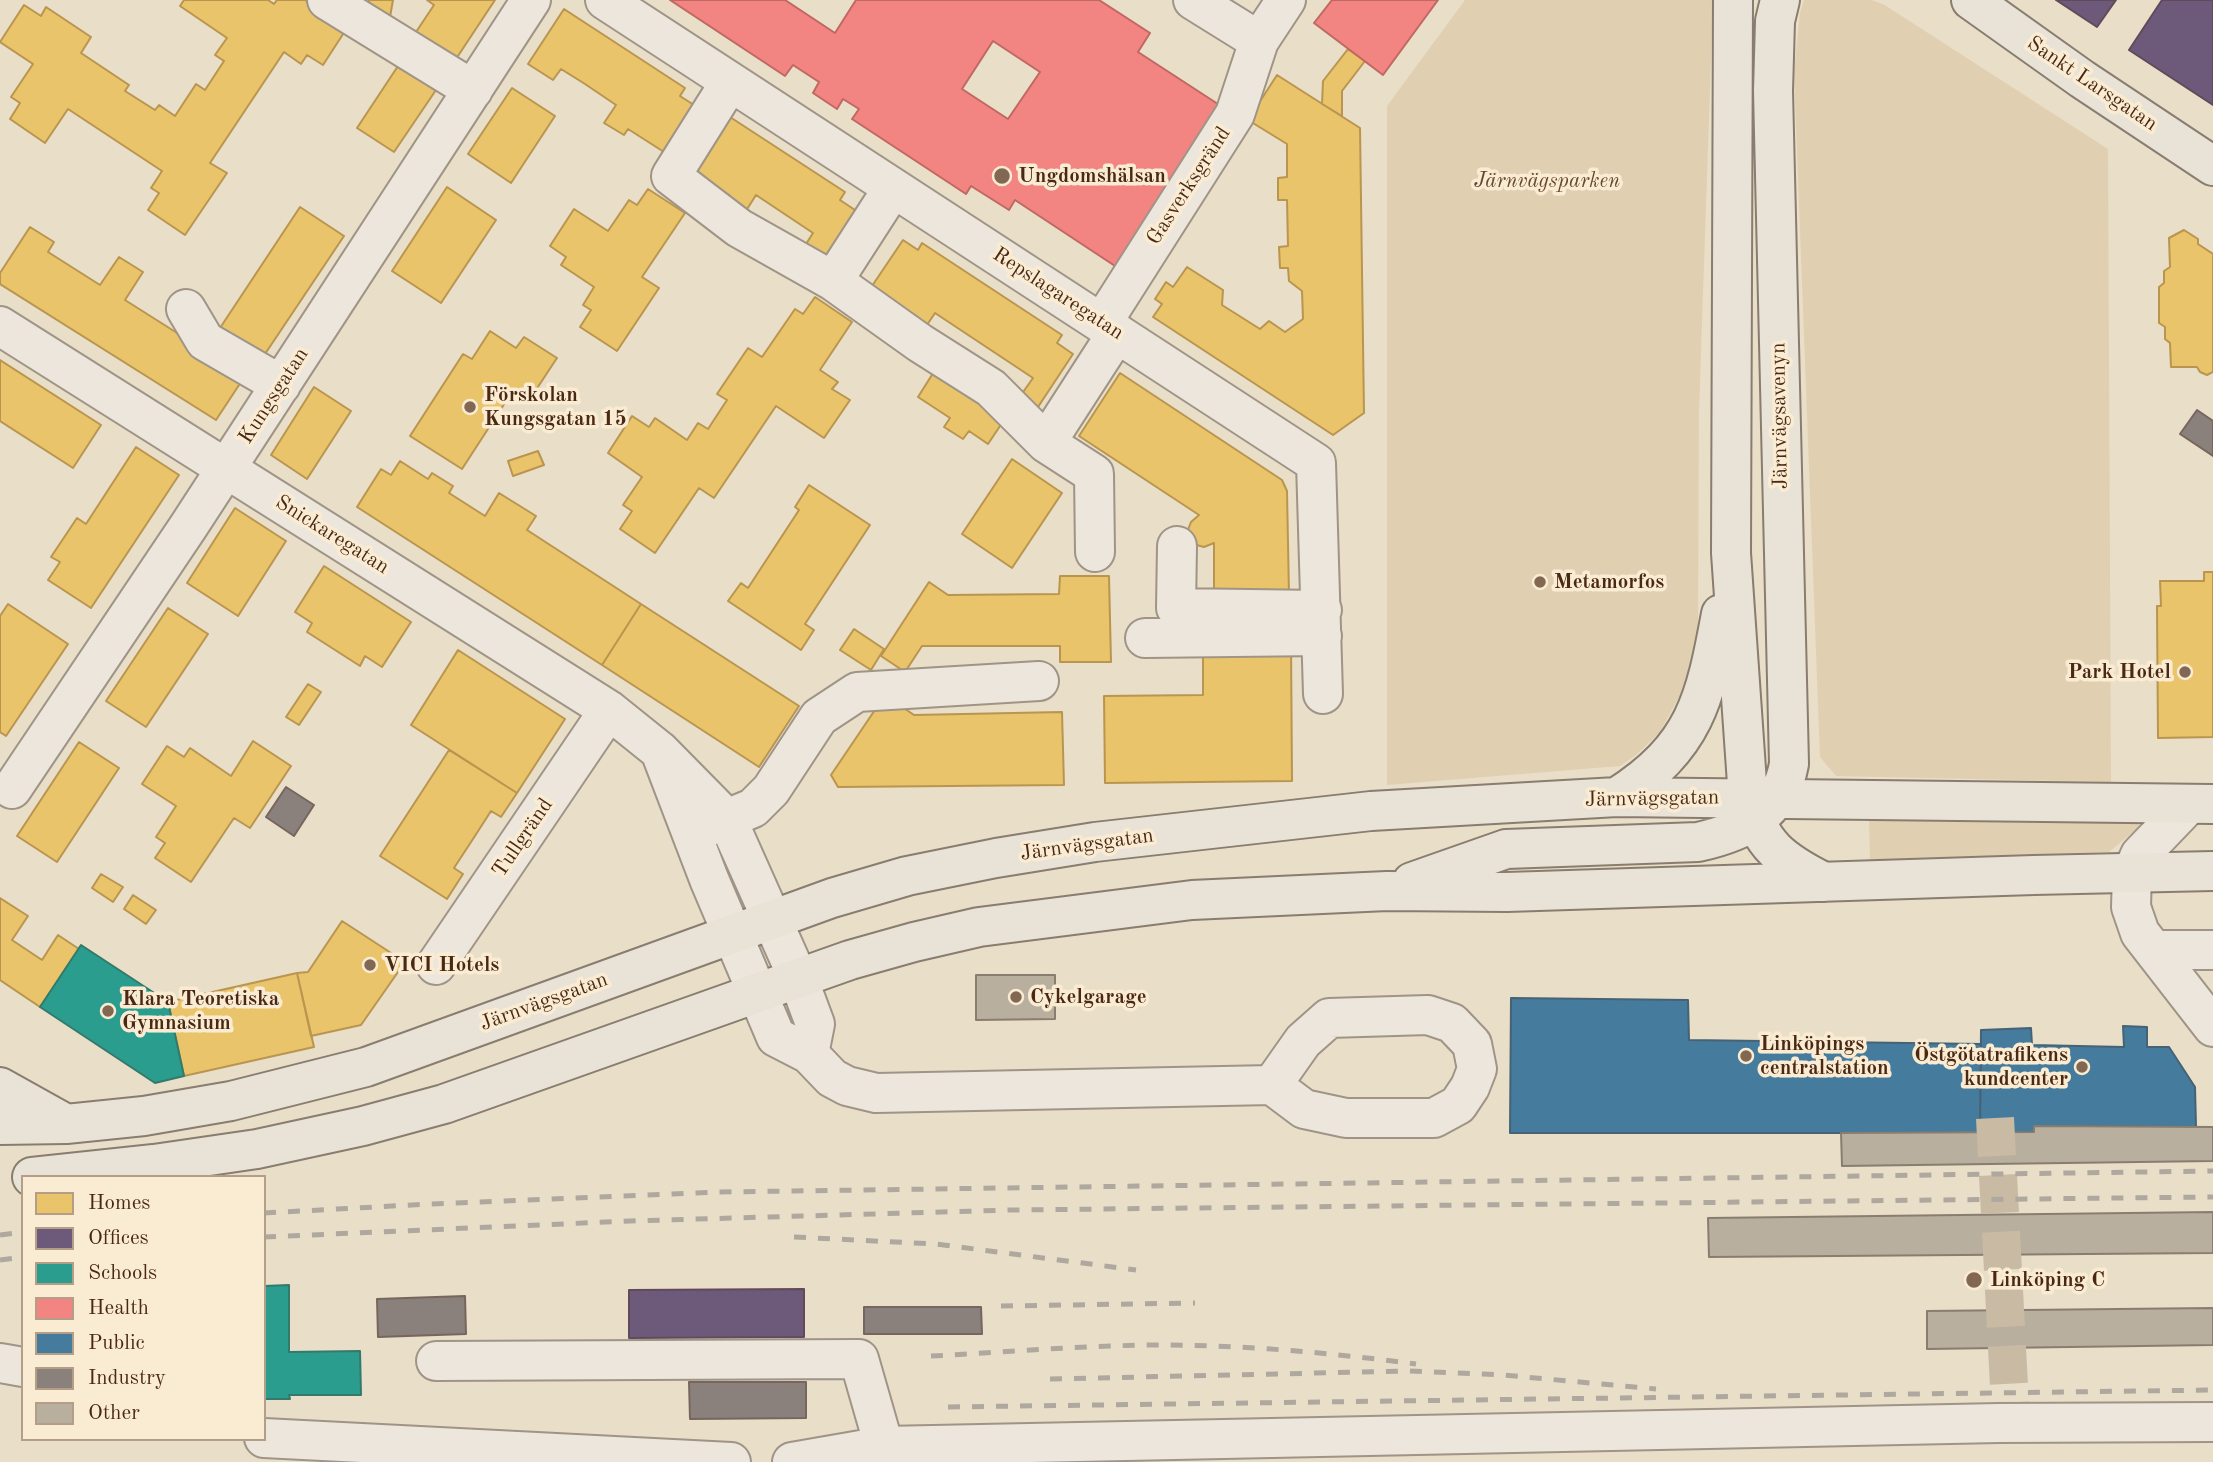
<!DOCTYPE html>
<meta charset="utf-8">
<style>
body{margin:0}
#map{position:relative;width:2213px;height:1462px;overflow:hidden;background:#e9dec8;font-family:"Old Standard TT",serif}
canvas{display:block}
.legend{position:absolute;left:21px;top:1175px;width:245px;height:266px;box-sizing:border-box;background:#faecd3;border:2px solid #b49e87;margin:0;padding:9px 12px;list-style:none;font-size:21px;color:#4a2814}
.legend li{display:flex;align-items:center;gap:14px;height:35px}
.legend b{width:35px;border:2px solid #b49e87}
</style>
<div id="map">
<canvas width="2213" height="1462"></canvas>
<ul class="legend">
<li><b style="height:19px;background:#e9c46a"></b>Homes</li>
<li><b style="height:19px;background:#6d597a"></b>Offices</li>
<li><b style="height:19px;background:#2a9d8f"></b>Schools</li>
<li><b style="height:19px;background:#f28482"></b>Health</li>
<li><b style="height:19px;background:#457b9d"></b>Public</li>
<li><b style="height:19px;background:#8a817c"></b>Industry</li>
<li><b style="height:19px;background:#b9af9f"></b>Other</li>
</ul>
</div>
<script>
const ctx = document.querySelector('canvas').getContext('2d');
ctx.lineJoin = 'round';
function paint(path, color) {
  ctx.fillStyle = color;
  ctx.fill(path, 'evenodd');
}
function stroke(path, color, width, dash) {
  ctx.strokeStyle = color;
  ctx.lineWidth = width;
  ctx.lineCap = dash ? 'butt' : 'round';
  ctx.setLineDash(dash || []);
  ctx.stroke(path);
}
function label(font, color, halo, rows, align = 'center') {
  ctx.font = font + ' "Old Standard TT",serif';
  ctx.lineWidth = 7;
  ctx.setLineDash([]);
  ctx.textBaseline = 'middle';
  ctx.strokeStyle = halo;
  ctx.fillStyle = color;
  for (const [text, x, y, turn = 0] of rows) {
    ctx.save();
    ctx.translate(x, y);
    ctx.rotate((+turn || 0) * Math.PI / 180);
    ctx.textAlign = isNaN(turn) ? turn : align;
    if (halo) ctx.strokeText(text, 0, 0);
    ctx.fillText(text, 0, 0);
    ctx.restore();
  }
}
paint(new Path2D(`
 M1465 0H1713L1699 411 1698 627 1690 666 1679 697 1660 732 1636 755 1620 766 1387 785V106Z
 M1804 0H1871L1883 4 2108 149 2111 782 1836 776 1820 757 1794 72 1800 13Z
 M1869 819 2138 823 2140 826 2109 852 1870 860Z`), '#e1cfb1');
const homes = new Path2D(`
 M184 0H268L274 4 277 0H305L347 28 323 65 307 55 301 64 284 52 210 163 227 173 185 235 148 210 159 193 151 188 162 171 68 109 45 143 10 119 20 103 11 97 33 64 0 42 24 5 41 16 46 7 91 37 81 53 129 85 125 91 155 110 159 105 175 116 196 84 205 90 224 61 215 55 227 38 180 6Z
 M369 0H393L390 17 367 14Z
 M427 0H495L452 65 412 38 434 5Z
 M564 9 685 88 680 96 694 105 664 152 628 129 624 135 604 123 616 105 585 84 561 69 553 80 528 64Z
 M1348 49 1365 61 1342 91V116L1322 104 1323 81Z
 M398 66 436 90 394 152 357 128Z
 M1277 75 1360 128 1364 413 1333 435 1153 317 1162 304 1155 299 1166 282 1173 287 1187 267 1223 290 1222 305 1260 329 1269 321 1285 332 1303 319 1302 291 1289 281 1288 268H1280L1279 247 1288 246 1287 200H1278V178L1287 177V144L1248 120Z
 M512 88 555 116 511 183 468 154Z
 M730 117 845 192 840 200 861 214 830 261 806 244 813 233 756 195 744 214 725 202 729 195 694 172Z
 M447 187 496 220 441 303 392 271Z
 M648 189 685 213 642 277 659 288 617 351 580 327 591 310 583 305 594 287 561 265 566 257 550 246 574 209 608 231 629 200 637 205Z
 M300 207 344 236 261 360 218 331Z
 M30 227 54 242 48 252 100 285 119 257 143 272 125 300 245 376 216 420 0 284V273Z
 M2184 230 2198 239V244L2213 254V372L2207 375 2200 372 2197 367H2171L2170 343 2165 339V327L2159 323V287L2164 283V271L2170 267 2169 238Z
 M903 240 918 250 922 243 1062 335 1057 343 1073 354 1038 407 1021 395 1033 378 935 313 923 331 904 318 909 311 872 286Z
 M815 297 852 322 820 370 838 382 832 389 850 400 824 438 776 406 714 498 699 488 655 553 620 529 632 511 623 505 642 477 608 453 632 416 649 427 655 418 687 440 698 423 708 429 727 400 717 394 748 348 762 357 795 309 803 314Z
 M490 331 516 348 524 337 557 358 528 402 512 392 462 469 410 436 463 354 472 359Z
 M0 360 101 425 73 468 0 421Z
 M935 370 1006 417 988 444 969 431 963 439 944 427 950 418 918 397Z
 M1120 373 1282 480 1287 491 1289 595 1214 597V543L1204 547 1193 544 1187 532 1191 522 1199 515 1079 436Z
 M314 387 351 411 307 479 271 455Z
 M136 447 179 475 91 608 48 580 60 562 51 557 77 518 86 524Z
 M538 451 544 465 513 476 508 461Z
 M1012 459 1062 493 1012 568 962 534Z
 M400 461 428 479 432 473 453 486 449 493 485 516 499 493 536 516 527 530 641 604 602 665 357 507 381 469 391 475Z
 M809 485 870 525 805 624 814 630 801 650 728 601 741 583 748 588 799 510 795 507Z
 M235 508 286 541 238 616 187 583Z
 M324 566 411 622 382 667 365 656 360 666 307 632 312 623 295 612Z
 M2204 572H2213V737L2158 738 2157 606H2161L2160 581H2204Z
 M1060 576H1109L1111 662H1060V646H922L905 672 881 656 929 582 948 595 1059 594Z
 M8 604 68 644 6 736 0 732V616Z
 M641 604 799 706 759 767 602 665Z
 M168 608 208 634 146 727 106 701Z
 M854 629 884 649 871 670 840 650Z
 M1291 643 1292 781 1105 783 1104 696 1203 695V644Z
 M458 650 565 719 517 793 411 725Z
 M308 684 321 692 299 725 286 717Z
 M885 695 914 715 1062 712 1064 785 838 787 831 775Z
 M253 741 291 766 250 828 234 818 191 882 155 858 165 843 156 837 176 806 142 784 167 746 184 757 190 748 231 776Z
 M79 742 119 768 57 862 17 836Z
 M449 750 517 793 501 817 491 811 473 839 454 868 463 874 447 899 380 856Z
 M101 874 123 887 113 902 92 888Z
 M133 895 156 910 146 924 124 909Z
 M0 898 28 916 12 940 42 960 58 935 79 949 40 1007 0 980Z
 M342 921 405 962 361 1025 311 1036 297 973 308 972Z
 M297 973 314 1047 184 1076 168 1002Z`);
paint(homes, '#e9c46a');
stroke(homes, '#b99550', 2);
const offices = new Path2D(`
 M2056 0H2116L2097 27Z
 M2162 0H2213V105L2129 50Z
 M804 1289V1337L629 1338V1290Z`);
paint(offices, '#6d597a');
stroke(offices, '#624a5b', 2);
const schools = new Path2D(`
 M81 945 168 1002 184 1076 155 1083 40 1007Z
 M289 1285V1352L360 1351 361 1395H289L290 1399H264V1286Z`);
paint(schools, '#2a9d8f');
stroke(schools, '#347a6a', 2);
const health = new Path2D(`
 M670 0H785L835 33 856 0H1099L1150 33 1138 52 1221 106 1115 266 1015 200 1009 210 971 186 966 194 852 119 859 109 843 99 837 109 813 93 819 82 793 65 785 76ZM993 41 1040 72 1008 119 962 89Z
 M1332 0H1438L1383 75 1314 23Z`);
paint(health, '#f28482');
stroke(health, '#c06861', 2);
const public = new Path2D(`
 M1511 998 1688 1000 1689 1040 1981 1044 1980 1133H1510Z
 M2123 1026 2147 1027V1047H2169L2195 1087 2196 1127 2034 1126V1132L1980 1133 1981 1030 2031 1028 2032 1045 2124 1047Z`);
paint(public, '#457b9d');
stroke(public, '#466274', 2);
const industry = new Path2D(`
 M2197 410 2213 421V456L2180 434Z
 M286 787 314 805 294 836 266 817Z
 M465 1296 466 1334 378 1337 377 1299Z
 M864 1307H981L982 1334H864Z
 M689 1382H806V1418L690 1419Z`);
paint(industry, '#8a817c');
stroke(industry, '#77665d', 2);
const building = new Path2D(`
 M976 975H1055V1019L976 1020Z
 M2034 1126 2213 1127V1161L1842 1166 1841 1133 2034 1132Z
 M2213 1212V1253L1709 1257 1708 1218Z
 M2213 1308V1345L1927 1349V1311Z`);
paint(building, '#b9af9f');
stroke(building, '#887d6f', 2);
stroke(new Path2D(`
 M1995 1118 2012 1443`), '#c9baa4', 38, [38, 19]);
const minor = new Path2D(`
 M327 0 473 90
 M605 0 1316 463 1323 694
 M1193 0 1259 41
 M730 82 671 176 739 228 833 281 893 188
 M833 281 920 343 991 388 1046 443 1094 474 1095 552
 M186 309 205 341 281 385
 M1102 323 1235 114 1259 41 1286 0
 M0 326 609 710 660 751 727 819 798 978 815 1024 809 1054
 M1046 443 1117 333
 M1177 546 1176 608 1322 610
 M1145 638 1322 636
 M660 751 709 879 776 1037 809 1054 832 1078 847 1086 876 1093 1272 1085 1304 1109 1346 1118H1434L1458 1105 1470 1087 1477 1069 1472 1044 1452 1023 1428 1015 1329 1018 1303 1041 1272 1085
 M12 789 188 527 531 0
 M2188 805 2140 855 2132 873 2131 907 2140 933 2213 1027
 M705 828 753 808 771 790 819 717 857 692 1039 681
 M2154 950H2213
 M436 965 609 710
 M436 1361 859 1359 884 1446
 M0 1363 23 1367
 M264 1438 731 1462
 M792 1462 884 1446 1999 1423 2213 1422`);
const major = new Path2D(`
 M1733 0 1731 553 1748 798C1760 845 1782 861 1824 882
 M1971 0 2082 79 2213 166
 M1617 797C1695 747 1705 701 1721 614
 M1412 882 1506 849 1698 842C1744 832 1780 814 1789 764L1773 91 1775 21 1780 0
 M0 1087 61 1121
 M0 1125 66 1124 144 1116 231 1101 366 1067 832 898 907 876 996 858 1095 842 1371 811 1617 797 2213 804
 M32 1177 154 1164 257 1149 363 1126 444 1104 850 960 914 942 979 927 1192 900 1387 891 1507 892 2034 875 2213 871`);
stroke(minor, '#9f9486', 42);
stroke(major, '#887d6f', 42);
stroke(minor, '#ece6dc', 38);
stroke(major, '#e9e2d6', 38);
stroke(new Path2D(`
 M264 1213 430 1204 719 1192 2213 1171
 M0 1235 23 1232
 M264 1237 630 1221 1011 1210 2213 1197
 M794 1237 936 1244 1136 1270
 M0 1260 23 1257
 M1001 1306 1195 1303
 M931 1356C991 1353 1052 1348 1112 1346 1213 1342 1316 1351 1416 1364
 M1050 1379 1409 1371 1503 1375 1656 1389
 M948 1407 2213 1390`), '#afa89e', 5, [12, 12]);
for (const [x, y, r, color] of [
 [1002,176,9,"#826853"],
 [470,407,7,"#826853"],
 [1540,582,7,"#826853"],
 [2185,672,7,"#826853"],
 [370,965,7,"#826853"],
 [1016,997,7,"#826853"],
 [108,1011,7,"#826853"],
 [1746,1056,7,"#826853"],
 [2082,1067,7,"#826853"],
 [1974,1280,9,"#826853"]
]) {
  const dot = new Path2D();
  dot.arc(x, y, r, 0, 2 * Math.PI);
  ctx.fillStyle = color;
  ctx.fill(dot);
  stroke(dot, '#faecd3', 2.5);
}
label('21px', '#4a2814', '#faecd3', [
 ["Sankt Larsgatan",2092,84,34],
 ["Gasverksgränd",1189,186,-57],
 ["Repslagaregatan",1058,294,33],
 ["Kungsgatan",274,396,-57],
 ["Järnvägsavenyn",1780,416,-91],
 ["Snickaregatan",332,535,32],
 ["Järnvägsgatan",1652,799,-1],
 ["Tullgränd",523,838,-56],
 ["Järnvägsgatan",1087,845,-8],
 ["Järnvägsgatan",544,1002,-20]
]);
label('bold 21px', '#4a2814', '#faecd3', [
 ["Ungdomshälsan",1018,176],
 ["Förskolan",484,395],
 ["Kungsgatan 15",484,419],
 ["Metamorfos",1554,582],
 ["Park Hotel",2171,672,"right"],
 ["VICI Hotels",384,965],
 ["Cykelgarage",1030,997],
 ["Klara Teoretiska",122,999],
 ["Gymnasium",122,1023],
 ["Linköpings",1760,1044],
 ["centralstation",1760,1068],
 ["Östgötatrafikens",2068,1055,"right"],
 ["kundcenter",2068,1079,"right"],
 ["Linköping C",1990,1280]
], 'left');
label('italic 21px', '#674730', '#faecd3', [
 ["Järnvägsparken",1547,181]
]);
</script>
